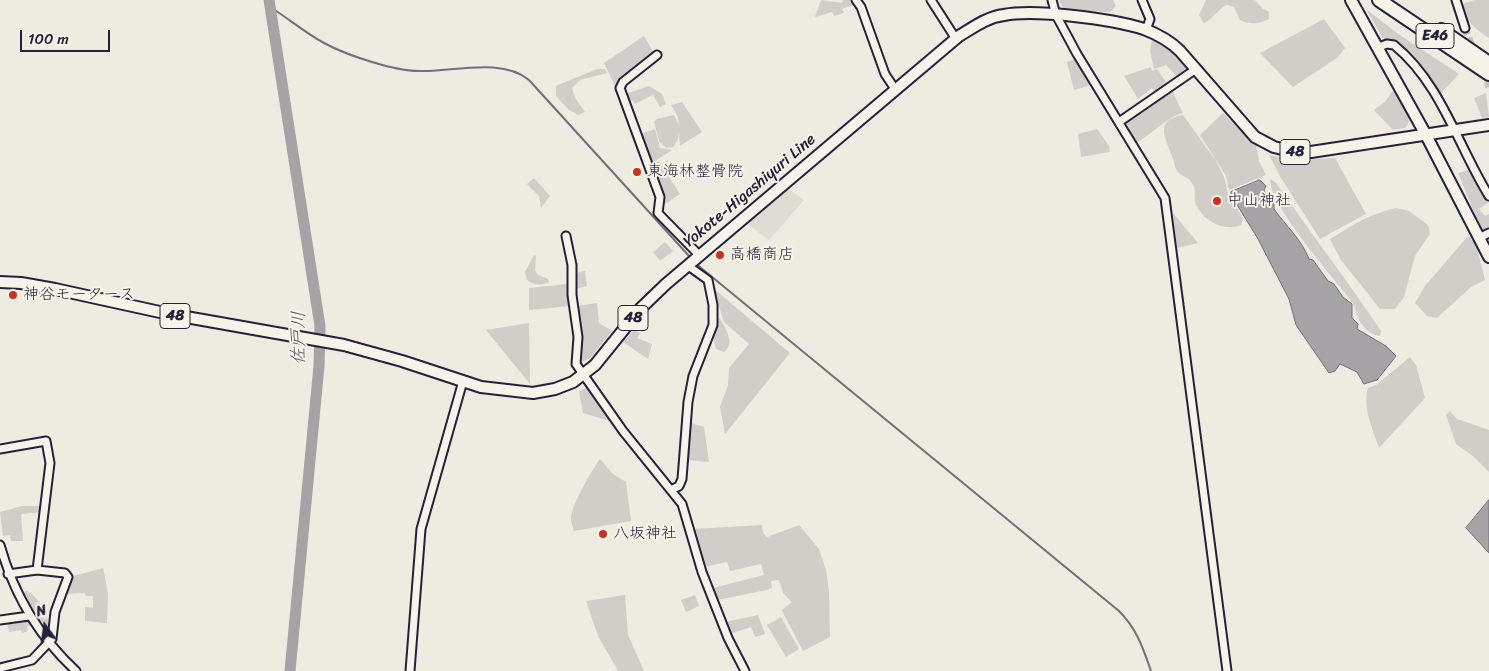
<!DOCTYPE html>
<meta charset="utf-8">
<style>
body{margin:0}
#map{position:relative;width:1489px;height:671px;overflow:hidden;background:#eeebe1;font-family:Sriracha,sans-serif}
canvas{display:block}
.north{position:absolute;left:20px;top:601px;width:50px;height:50px;-webkit-text-stroke:4px #f7f3e8;paint-order:stroke;rotate:346deg;font-size:14px;font-weight:700;line-height:20px;text-align:center;color:#22223b}
.north::after{content:'';display:block;margin:auto;width:18px;height:22px;background:#22223b;clip-path:polygon(50% 0,100% 100%,50% 72%,0 100%)}
.scale{position:absolute;left:20px;top:30px;width:90px;height:22px;box-sizing:border-box;border:2px solid #22223b;border-top:0;padding-left:6px;font-size:15px;line-height:18px;white-space:nowrap;color:#22223b;-webkit-text-stroke:4px #f7f3e8;paint-order:stroke}
</style>
<div id="map">
<canvas width="1489" height="671"></canvas>
<div class="north">N</div>
<div class="scale">100 m</div>
</div>
<script>
const ctx = document.querySelector('canvas').getContext('2d');
ctx.lineJoin = 'round';
function paint(path, color) {
  ctx.fillStyle = color;
  ctx.fill(path, 'evenodd');
}
function stroke(path, color, width, dash) {
  ctx.strokeStyle = color;
  ctx.lineWidth = width;
  ctx.lineCap = dash ? 'butt' : 'round';
  ctx.setLineDash(dash || []);
  ctx.stroke(path);
}
function label(font, color, halo, rows, align = 'center') {
  ctx.font = font + ' Sriracha,"Klee One",sans-serif';
  ctx.lineWidth = 4;
  ctx.setLineDash([]);
  ctx.textBaseline = 'middle';
  ctx.strokeStyle = halo;
  ctx.fillStyle = color;
  for (const [text, x, y, turn = 0] of rows) {
    ctx.save();
    ctx.translate(x, y);
    ctx.rotate((+turn || 0) * Math.PI / 180);
    ctx.textAlign = isNaN(turn) ? turn : align;
    if (halo) ctx.strokeText(text, 0, 0);
    ctx.fillText(text, 0, 0);
    ctx.restore();
  }
}
paint(new Path2D(`
 M786 187 804 200 769 240 746 223Z`), '#dfdcd4');
paint(new Path2D(`
 M821 0 842 3 843 0H852L856 4 842 9 844 13 834 16 832 12 815 17Z
 M1058 0H1113L1116 6 1110 12 1065 10Z
 M1206 0H1255L1262 8 1269 12V19C1258 24 1251 25 1240 20L1234 7 1227 5C1217 9 1214 19 1204 23L1199 15Z
 M1474 0H1489V38C1474 28 1466 22 1462 4Z
 M1366 9 1397 33 1459 74 1440 94C1426 74 1410 42 1384 40Z
 M1324 19 1345 48 1337 58 1293 87 1260 53Z
 M644 36 654 53 616 88 604 63Z
 M1152 39 1168 50 1189 69 1178 78 1166 65 1154 69 1150 51Z
 M1076 59 1090 85 1074 90 1067 62Z
 M1151 67 1152 71 1157 69 1168 85 1156 94 1152 88 1138 99 1124 76Z
 M597 69H605L607 73 580 80 572 88 575 98 585 112 578 115 569 110 556 96V86Z
 M649 86 662 94 666 104 660 107 653 95 635 104 632 100 629 102 625 94Z
 M1394 89C1400 100 1417 118 1405 128L1393 130 1374 110 1385 102Z
 M1172 91 1183 113C1165 118 1153 133 1137 143L1126 122Z
 M1486 93 1489 117 1482 118 1474 98Z
 M682 102 702 132 680 146 678 117 671 105Z
 M1223 113 1256 145 1259 161 1266 175 1229 190 1226 176 1200 135Z
 M673 115C681 123 681 139 673 147L666 148 659 141 654 122 657 119Z
 M1183 115 1216 161 1224 177 1228 193 1243 219 1241 225C1224 232 1204 221 1196 205 1193 197 1197 190 1192 183 1189 177 1181 176 1177 171 1174 166 1174 161 1172 156 1165 137 1154 120 1183 115Z
 M655 129 660 148 672 150 652 163 641 134Z
 M1097 129 1109 146 1110 152 1081 157 1078 134Z
 M1269 155 1295 160 1335 158 1366 214 1320 239 1281 178Z
 M659 161 680 194 664 205 663 190 654 164Z
 M1469 170 1489 202 1479 209 1485 216 1489 214V228L1482 231 1458 173Z
 M534 178 550 196 541 208 539 196 527 184Z
 M1271 179 1277 184C1311 234 1348 281 1381 331L1380 336C1373 335 1368 332 1364 327 1356 319 1357 308 1350 299 1336 281 1264 199 1271 179Z
 M1396 208 1409 211 1428 225 1430 234 1415 256 1404 297 1395 309H1380L1341 260 1330 239C1351 226 1371 213 1396 208Z
 M1173 213 1198 243 1177 248Z
 M1468 236 1476 244 1485 280 1471 287 1437 318 1427 316 1415 303 1425 286Z
 M665 242 673 251 660 261 653 252Z
 M534 255 536 256 535 270 538 275 548 279 549 282C542 286 533 285 527 280L525 272Z
 M585 271 587 286 575 289V273Z
 M568 284 570 306 529 310V288Z
 M713 288 790 353 725 434 720 407 728 385 729 368 749 344 724 322Z
 M597 303 599 323 612 331 590 358 581 363V337L578 306Z
 M719 317C725 328 736 343 724 352L716 349C713 339 712 324 719 317Z
 M529 323 530 384 486 330Z
 M634 330 640 333 637 338 652 344 648 359 623 342Z
 M1410 357 1416 365 1425 398 1379 448C1373 430 1362 407 1368 388L1376 385Z
 M587 387 613 422 583 413 579 392Z
 M1450 411 1457 419 1489 430V472L1473 456 1456 444 1446 415Z
 M691 423 704 427 709 462 687 460Z
 M600 459 613 474 626 482 631 521 574 531C573 527 571 523 571 519 571 505 592 470 600 459Z
 M22 506H41L42 512 21 514 23 541H11L10 535 3 536 0 512Z
 M762 525 763 533 767 537 799 525 819 549 826 570 829 591 830 637 803 651 783 613 782 610 792 602 783 593 779 580 771 581 772 588 767 590 717 600 713 588 764 575 761 564 730 571 727 562 704 567 693 529Z
 M103 568 108 594 107 623 85 621V607L93 608V596H86L85 593 64 594 70 577Z
 M27 591C38 596 51 618 48 630L42 629 23 598 24 592Z
 M625 595 628 635 644 671H618L598 636 586 601Z
 M695 595 699 606 686 612 681 600Z
 M758 615 765 634 755 637 751 627 730 634 725 622Z
 M781 617 799 649 786 657 767 625Z
 M28 618 33 624 27 627 28 631 22 633 21 630 9 632 7 623Z`), '#d1cdc9');
const water = new Path2D(`
 M1260 180 1266 186 1264 190 1268 198 1274 202V209C1286 226 1302 240 1309 259L1313 260 1328 281 1334 284 1343 297 1352 304V318L1358 324 1357 329 1386 346 1396 356 1377 380 1364 384 1357 372 1340 364 1335 371 1329 373 1296 325 1289 299 1258 239 1231 195V192Z
 M1489 500V553L1466 528Z`);
paint(water, '#a6a3a6');
stroke(water, '#716f7b', 1);
stroke(new Path2D(`
 M270 7C288 18 305 33 324 43 346 55 394 71 419 71 452 72 502 57 529 80L689 256
 M695 263 1119 611C1137 629 1143 648 1151 671`), '#716f7b', 2);
stroke(new Path2D(`
 M269 0 320 326 319 366 290 671`), '#a6a3a6', 11);
stroke(new Path2D(`
 M1465 28 1474 51
 M1483 72 1489 87`), '#c5c3c0', 7, [7, 3.5]);
const street = new Path2D(`
 M856 0 861 7 885 74 895 89
 M931 0 956 39
 M1052 0 1056 15 1077 54 1165 198 1227 671
 M1142 0 1150 19 1146 30
 M1456 0 1465 28
 M1379 47 1387 44 1394 45C1441 83 1458 146 1489 196
 M657 55 623 82 620 88 660 197 658 213 699 255
 M1119 122 1196 69
 M566 236 572 265V295L578 337 576 364 623 431 682 504 702 572 728 638 745 671
 M1479 238 1489 233
 M0 449 46 441 50 463 37 570
 M671 490 679 486 682 479 688 402 693 376 713 325V305L708 280 687 265
 M0 545C14 595 38 636 76 671
 M0 620 29 616
 M0 668 32 660 52 639 55 612 68 577 65 573 37 570 8 574
 M410 671 421 529 463 381`);
const secondary = new Path2D(`
 M1351 0 1426 135 1489 257`);
const primary = new Path2D(`
 M0 282 21 283 55 289 169 314 344 345 402 361 481 387 533 393 555 389 573 382 595 365 641 308 666 284 959 36C974 27 987 17 1004 15 1036 9 1112 19 1144 29 1157 34 1170 41 1180 51L1255 137 1274 147 1294 152H1311L1489 125`);
const highway = new Path2D(`
 M1379 0 1489 74
 M1441 30 1489 63`);
stroke(street, '#22223b', 11);
stroke(secondary, '#22223b', 14);
stroke(primary, '#22223b', 14);
stroke(highway, '#22223b', 16);
stroke(street, '#f7f3e8', 7);
stroke(secondary, '#f7f3e8', 10);
stroke(primary, '#f7f3e8', 10);
stroke(highway, '#f7f3e8', 12);
for (const [x, y, r, color] of [
 [637,172,5,"#c8321e"],
 [1217,201,5,"#c8321e"],
 [720,255,5,"#c8321e"],
 [13,295,5,"#c8321e"],
 [603,534,5,"#c8321e"]
]) {
  const dot = new Path2D();
  dot.arc(x, y, r, 0, 2 * Math.PI);
  ctx.fillStyle = color;
  ctx.fill(dot);
  stroke(dot, '#f7f3e8', 2);
}
for (const [x, y, w] of [
 [1435,36,38],
 [1295,152,30],
 [175,316,30],
 [633,318,30]
]) {
  const box = new Path2D();
  box.roundRect(x - w / 2, y - 12.5, w, 25, 4);
  ctx.fillStyle = '#f7f3e8';
  ctx.fill(box);
  stroke(box, '#22223b', 1);
}
label('bold 15px', '#22223b', null, [
 ["E46",1435,36],
 ["48",1295,152],
 ["48",175,316],
 ["48",633,318]
]);
label('16px', '#22223b', '#f7f3e8', [
 ["東海林整骨院",647,172],
 ["中山神社",1227,201],
 ["高橋商店",730,255],
 ["神谷モータース",23,295],
 ["八坂神社",613,534]
], 'left');
label('16px', '#22223b', '#f7f3e8', [
 ["Yokote-Higashiyuri Line",750,191,-40]
]);
label('italic 18px', '#504f60', '#f7f3e8', [
 ["佐戸川",299,338,-90]
]);
</script>
